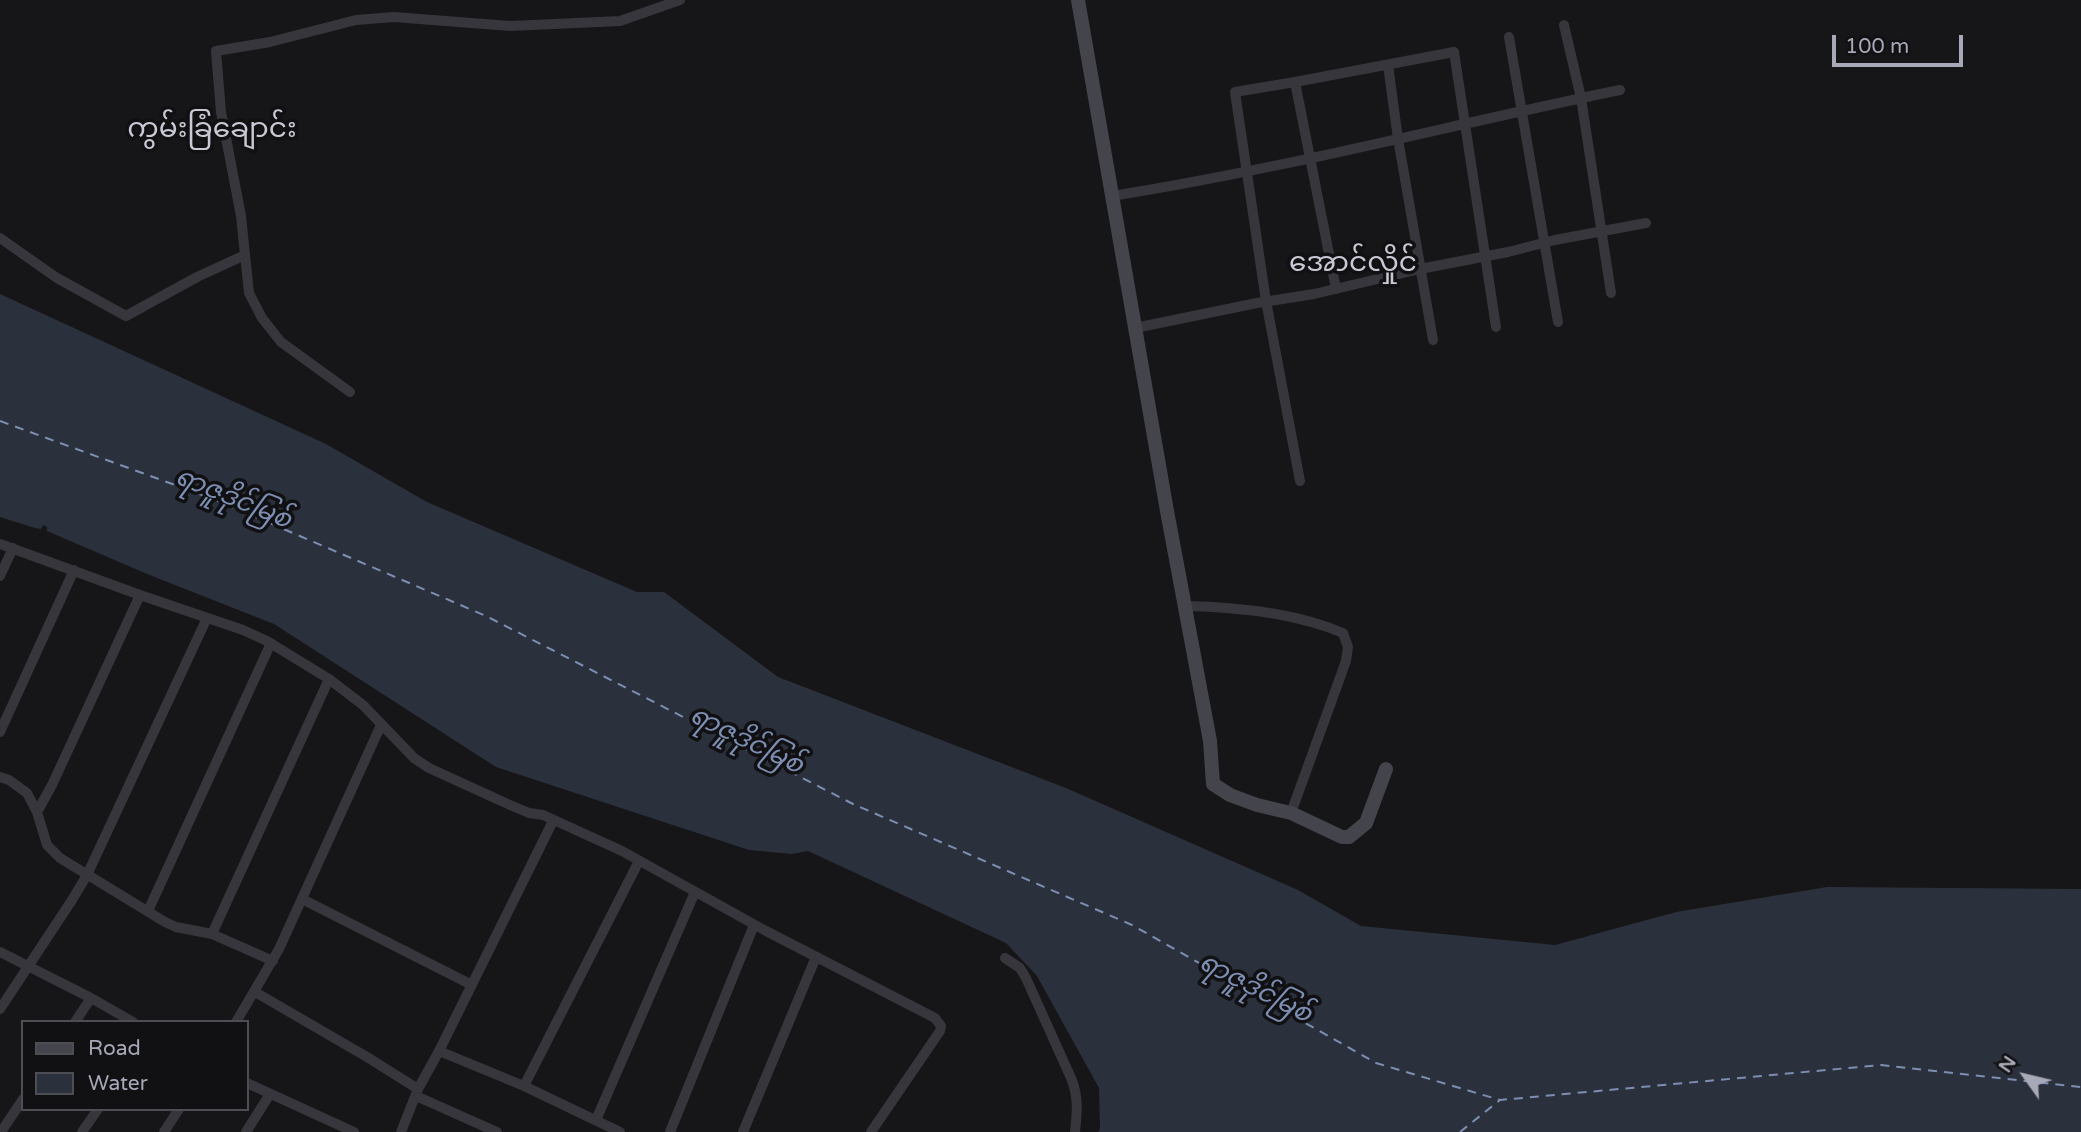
<!DOCTYPE html>
<meta charset="utf-8">
<style>
body{margin:0}
#map{position:relative;width:2081px;height:1132px;overflow:hidden;background:#161517;font-family:"Varela Round",sans-serif}
canvas{display:block}
.legend{position:absolute;left:21px;top:1020px;width:228px;height:91px;box-sizing:border-box;background:#111012;border:2px solid #4d4d54;margin:0;padding:9px 12px;list-style:none;font-size:21px;color:#a7a8b8}
.legend li{display:flex;align-items:center;gap:14px;height:35px}
.legend b{width:35px;border:2px solid #4d4d54}
.north{position:absolute;left:1990px;top:1041px;width:70px;height:70px;-webkit-text-stroke:5px #111012;paint-order:stroke;rotate:304deg;font-size:19px;font-weight:700;line-height:28px;text-align:center;color:#a7a8b8}
.north::after{content:'';display:block;margin:auto;width:24px;height:32px;background:#a7a8b8;clip-path:polygon(50% 0,100% 100%,50% 72%,0 100%)}
.scale{position:absolute;left:1832px;top:35px;width:131px;height:32px;box-sizing:border-box;border:4px solid #a7a8b8;border-top:0;padding-left:9px;font-size:21px;line-height:24px;white-space:nowrap;color:#a7a8b8;-webkit-text-stroke:5px #111012;paint-order:stroke}
</style>
<div id="map">
<canvas width="2081" height="1132"></canvas>
<ul class="legend">
<li><b style="height:9px;background:#44444c"></b>Road</li>
<li><b style="height:19px;background:#2b313c"></b>Water</li>
</ul>
<div class="north">N</div>
<div class="scale">100 m</div>
</div>
<script>
const ctx = document.querySelector('canvas').getContext('2d');
ctx.lineJoin = 'round';
function paint(path, color) {
  ctx.fillStyle = color;
  ctx.fill(path, 'evenodd');
}
function stroke(path, color, width, dash) {
  ctx.strokeStyle = color;
  ctx.lineWidth = width;
  ctx.lineCap = dash ? 'butt' : 'round';
  ctx.setLineDash(dash || []);
  ctx.stroke(path);
}
function label(font, color, halo, rows, align = 'center') {
  ctx.font = font + ' "Varela Round","Noto Sans Myanmar",sans-serif';
  ctx.lineWidth = 7;
  ctx.setLineDash([]);
  ctx.textBaseline = 'middle';
  ctx.strokeStyle = halo;
  ctx.fillStyle = color;
  for (const [text, x, y, turn = 0] of rows) {
    ctx.save();
    ctx.translate(x, y);
    ctx.rotate((+turn || 0) * Math.PI / 180);
    ctx.textAlign = isNaN(turn) ? turn : align;
    if (halo) ctx.strokeText(text, 0, 0);
    ctx.fillText(text, 0, 0);
    ctx.restore();
  }
}
paint(new Path2D(`
 M0 294 326 444 427 502 637 592H664L778 677 1066 788 1298 890 1361 926 1555 945 1676 912 1827 887 2081 889V1132H1098L1100 1129 1099 1088 1037 976 1006 943 808 851 792 854 749 850 496 767 274 624 147 574 47 531V527L43 525 41 529 35 528 0 517Z`), '#2b313c');
stroke(new Path2D(`
 M0 421 216 500 486 616 853 804 1132 925 1376 1063 1500 1100 1881 1065 2081 1087
 M1460 1132 1500 1100`), '#7d8eb3', 2, [9, 7]);
stroke(new Path2D(`
 M1564 25 1581 98 1611 293
 M1509 37 1558 322
 M1388 65 1398 139 1433 340
 M1295 82 1235 92 1266 301 1300 481
 M1112 196C1283 169 1450 125 1620 90
 M0 238 57 278 126 316 197 277 245 255
 M1336 289 1295 82 1454 52 1496 327
 M1135 328 1257 303 1314 294 1420 269 1508 252 1555 240 1646 223
 M350 392 281 342 262 318 249 293 241 216 221 112 216 51 270 42 356 20 394 17 510 26 620 21 680 0
 M0 544 140 595 243 630 267 641 329 679 363 705 414 758 429 768 510 805 529 813 543 815 622 851 766 931 935 1018 941 1026 940 1031 871 1132
 M0 576 13 548
 M1185 606C1236 607 1296 613 1343 633L1348 647 1346 661 1291 813
 M0 732 74 570
 M0 777 9 780 27 793 37 812 47 845 60 858 165 922 176 927 212 934 273 961
 M37 812 52 785 140 595
 M302 899 472 985
 M148 911 271 643
 M212 934 329 679
 M0 952 91 998 133 1022
 M1005 958 1020 968 1026 978 1071 1078C1079 1097 1077 1113 1075 1132
 M255 992 367 1057 418 1089
 M0 1009 72 900 87 875 207 618
 M75 1022 91 998
 M236 1022 279 949 381 725
 M439 1051 524 1086 620 1132
 M247 1083 354 1132
 M524 1086 639 861
 M416 1096 497 1132
 M596 1120 695 892
 M1 1132 23 1099
 M82 1132 98 1109
 M164 1132 179 1109
 M246 1132 270 1094
 M401 1132 418 1089 439 1051 553 821
 M670 1132 754 925
 M743 1132 816 957`), '#37363c', 10);
stroke(new Path2D(`
 M1078 0 1167 511 1210 741 1213 784 1230 795 1257 805 1291 813 1342 837H1349L1366 823 1386 769`), '#44444c', 14);
label('italic 26px', '#7d8eb3', '#111012', [
 ["ရာဇူဒိုင်မြစ်",233,499,22],
 ["ရာဇူဒိုင်မြစ်",746,741,26],
 ["ရာဇူဒိုင်မြစ်",1255,989,27]
]);
label('28px', '#c8c9d4', '#111012', [
 ["ကွမ်းခြံချောင်း",212,130],
 ["အောင်လှိုင်",1353,264]
]);
</script>
